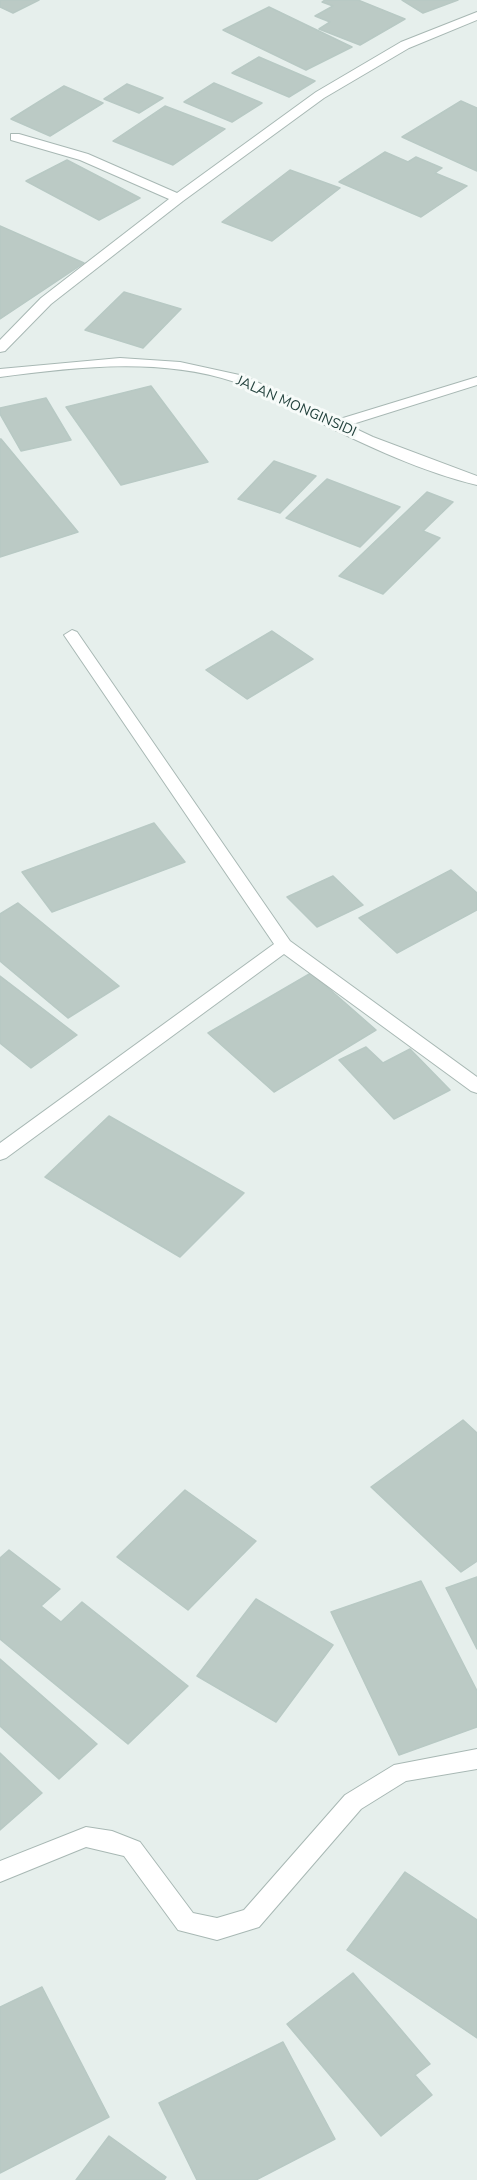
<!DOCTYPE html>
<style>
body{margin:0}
canvas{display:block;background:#e6efec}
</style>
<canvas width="477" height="2180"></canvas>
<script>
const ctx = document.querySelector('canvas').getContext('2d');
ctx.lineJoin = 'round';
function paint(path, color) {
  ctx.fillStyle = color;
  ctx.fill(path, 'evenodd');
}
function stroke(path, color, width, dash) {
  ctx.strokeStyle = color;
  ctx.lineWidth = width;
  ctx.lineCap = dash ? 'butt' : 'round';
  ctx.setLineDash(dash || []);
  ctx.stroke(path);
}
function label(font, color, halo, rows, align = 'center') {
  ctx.font = font + ' "Nunito Sans",sans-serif';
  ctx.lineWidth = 6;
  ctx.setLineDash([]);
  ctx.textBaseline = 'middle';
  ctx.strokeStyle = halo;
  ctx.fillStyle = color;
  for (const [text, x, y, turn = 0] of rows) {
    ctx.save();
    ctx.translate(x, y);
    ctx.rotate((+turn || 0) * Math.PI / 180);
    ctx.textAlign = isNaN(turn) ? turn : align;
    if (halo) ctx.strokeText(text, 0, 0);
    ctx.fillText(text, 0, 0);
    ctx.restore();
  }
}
const building = new Path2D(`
 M0 0H39L13 13 0 7Z
 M325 0H358L405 19 360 45 319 29 330 22 315 16 333 6 322 2Z
 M402 0H458L423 13Z
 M269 7 352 47 306 70 223 30Z
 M259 57 315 81 289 97 232 73Z
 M214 83 262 103 232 122 184 102Z
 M127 84 163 98 139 113 104 99Z
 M64 86 103 103 50 136 11 119Z
 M461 101 477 108V171L402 137Z
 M165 106 225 129 173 165 113 141Z
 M385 152 408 162 416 157 442 168 435 173 467 186 421 217 339 182Z
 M67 160 140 198 99 220 26 181Z
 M290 170 340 188 272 241 222 222Z
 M0 226 84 263 0 319Z
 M124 292 181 309 143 348 85 330Z
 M151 386 208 462 121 485 66 407Z
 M46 398 71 440 21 451 0 414V408Z
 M0 439H1L78 532 0 557Z
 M274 461 316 476 280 513 238 499Z
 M327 479 400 507 360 547 286 518Z
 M427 492 453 502 423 531 440 538 383 594 339 576Z
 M272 631 313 659 247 699 206 670Z
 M154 823 185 862 52 912 22 872Z
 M451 870 477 893V910L397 953 359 918Z
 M333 876 363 905 317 927 287 897Z
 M18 903 119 986 68 1018 0 961V914Z
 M311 973 376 1030 274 1092 208 1033Z
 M0 976 77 1035 31 1068 0 1043Z
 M366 1047 383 1063 410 1049 450 1090 394 1119 339 1060Z
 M109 1116 244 1193 180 1257 45 1177Z
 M463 1420 477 1433V1561L461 1572 371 1487Z
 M185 1490 256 1541 188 1610 117 1557Z
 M9 1550 60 1589 41 1606 61 1622 82 1602 188 1686 128 1744 0 1639V1558Z
 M477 1577V1649L446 1588Z
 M421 1581 477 1691V1727L399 1755 331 1612Z
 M256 1599 333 1645 276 1722 197 1676Z
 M0 1659 97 1744 59 1779 0 1726Z
 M0 1753 42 1793 0 1830Z
 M405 1872 477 1920V2038L347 1950Z
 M353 1973 430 2064 415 2075 432 2095 381 2136 287 2024Z
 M42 1987 109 2117 0 2173V2007Z
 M283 2042 335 2139 256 2180H197L159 2103Z
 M109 2136 166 2177 164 2180H76Z`);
paint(building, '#bbcac5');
stroke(building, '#b8c9c4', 1.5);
const minor = new Path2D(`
 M477 12V20L409 48 324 98 183 201 51 304 5 351 0 352V340L41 298 169 199 80 160 11 140V134H19L88 154 177 193 316 92 401 42Z
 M477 377V385L340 428 335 429 328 425 330 422Z
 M72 630 77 632 290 941 477 1077V1093L471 1091 284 954 6 1158 0 1160V1143L274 944 64 635Z
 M477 1749V1769L406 1781 361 1809 259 1927 217 1940 178 1930 124 1856 86 1847 0 1882V1861L86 1827 112 1831 140 1842 193 1913 217 1918 244 1910 345 1795 394 1765Z`);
const tertiary = new Path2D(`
 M120 358 180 362 244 376 373 437 477 476V485C423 472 367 446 317 421 290 408 263 392 235 382 159 357 77 367 0 377V369Z`);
stroke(minor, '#a8b8b4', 2);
stroke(tertiary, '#a8b8b4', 2);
paint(minor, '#fff');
paint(tertiary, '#fff');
label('14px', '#23423d', '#f7fbf9', [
 ["JALAN MONGINSIDI",296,407,24]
]);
</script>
